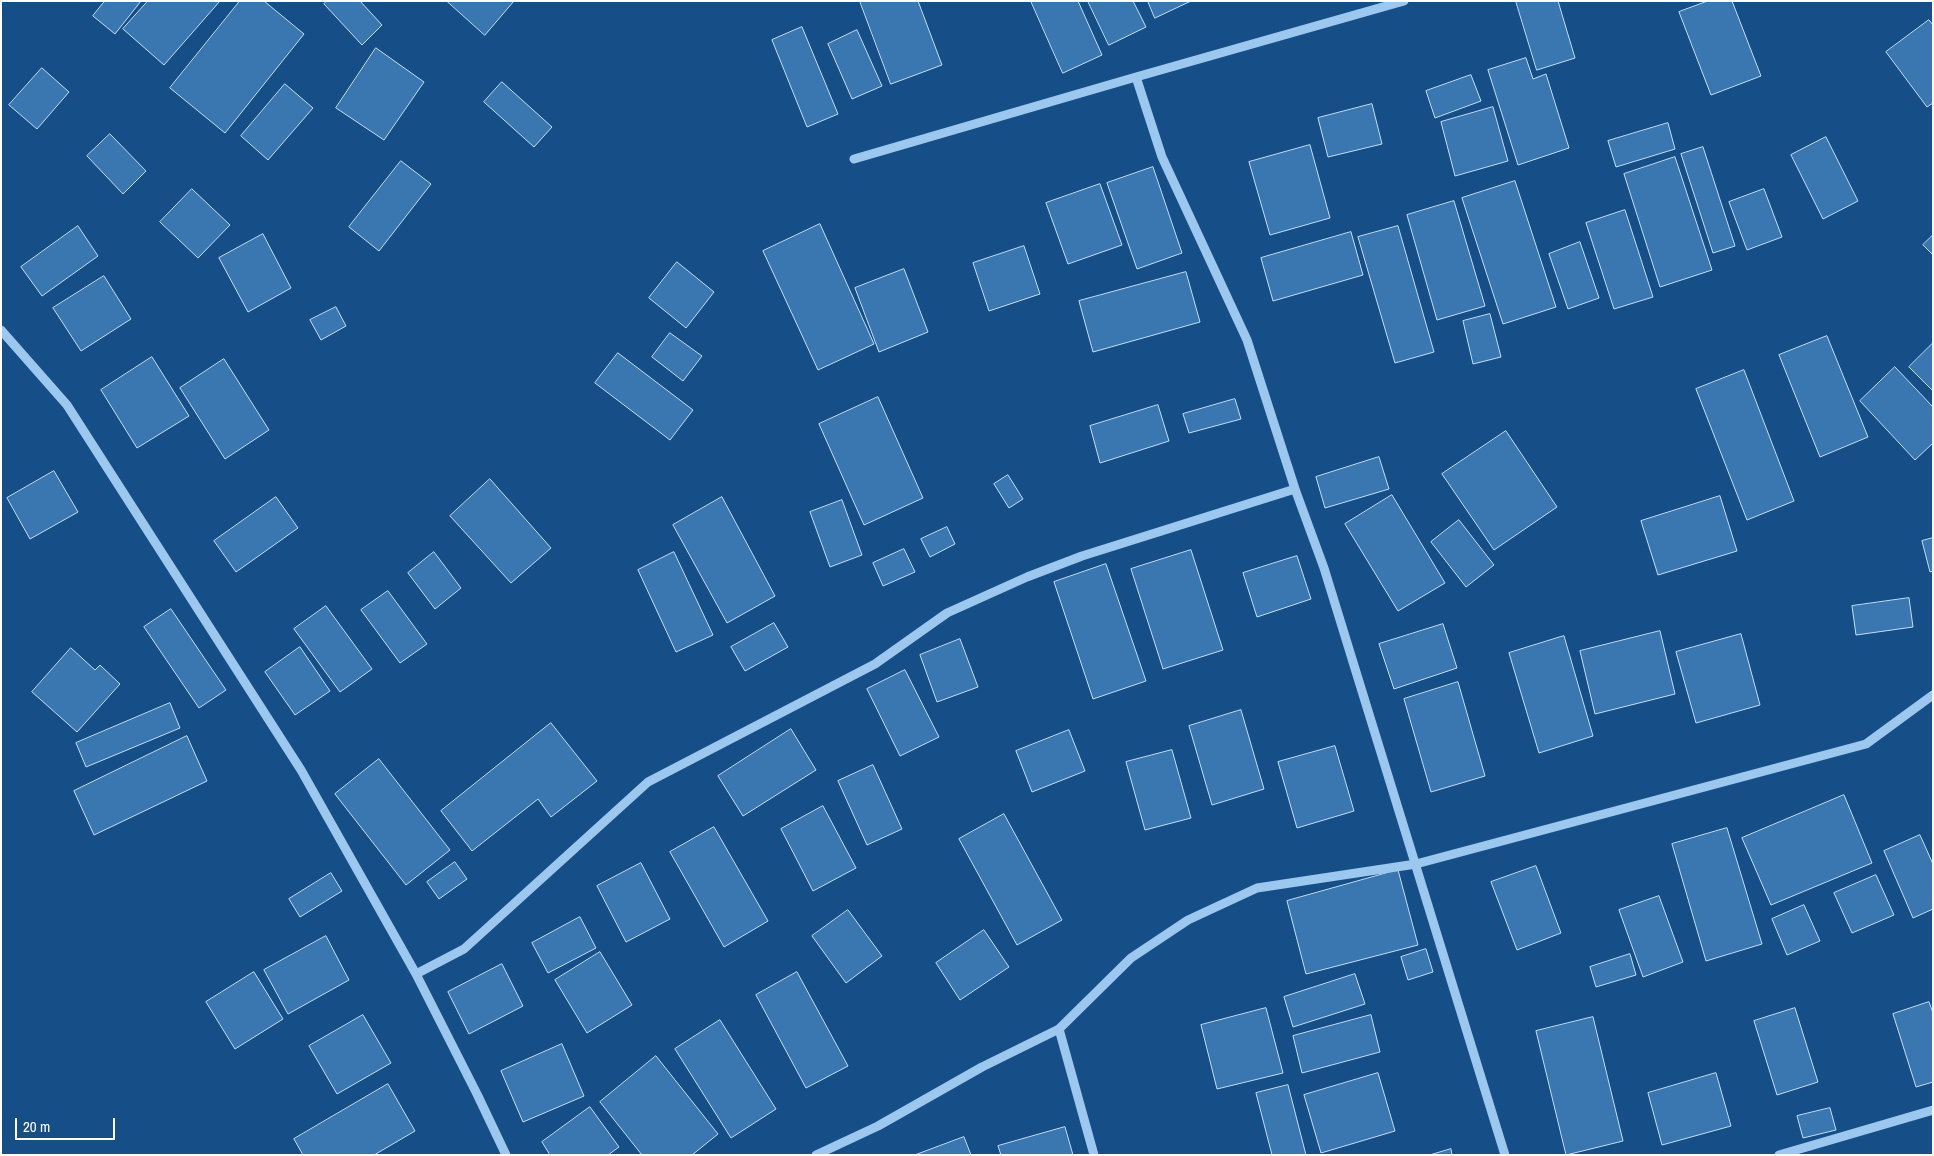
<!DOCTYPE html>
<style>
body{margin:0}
#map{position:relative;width:1934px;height:1156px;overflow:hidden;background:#164f87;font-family:"Archivo Narrow",sans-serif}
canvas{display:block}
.frame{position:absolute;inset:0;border:2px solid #fff;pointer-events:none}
.scale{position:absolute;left:15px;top:1118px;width:100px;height:22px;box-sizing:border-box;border:2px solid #fff;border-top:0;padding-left:6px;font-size:15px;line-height:18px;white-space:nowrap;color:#fff;-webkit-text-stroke:4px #164f87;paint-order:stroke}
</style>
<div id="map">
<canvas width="1934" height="1156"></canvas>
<div class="frame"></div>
<div class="scale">20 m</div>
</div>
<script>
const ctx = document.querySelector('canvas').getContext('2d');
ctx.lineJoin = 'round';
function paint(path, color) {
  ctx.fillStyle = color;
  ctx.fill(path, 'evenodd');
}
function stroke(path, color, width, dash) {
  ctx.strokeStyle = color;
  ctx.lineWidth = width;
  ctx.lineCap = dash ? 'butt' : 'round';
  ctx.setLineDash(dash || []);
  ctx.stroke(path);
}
const building = new Path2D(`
 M105 1H141L115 34 93 16Z
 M148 1H220L164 65 123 29Z
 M240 1H264L304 34 225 133 170 88Z
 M327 1H360L382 25 362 45 324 4Z
 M447 1H514L485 35Z
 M860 1H918L942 65 891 84Z
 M1031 1H1078L1102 55 1063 73Z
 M1088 1H1133L1146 27 1109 45Z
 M1148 1H1191L1155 18Z
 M1516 1H1558L1575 58 1537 70Z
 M1708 1H1732L1761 76 1711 95 1679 12Z
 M1929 20 1933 25V103L1927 107 1886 52Z
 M802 27 838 114 807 127 772 40Z
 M857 30 882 86 852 99 828 44Z
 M376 48 424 82 384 140 336 108Z
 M1526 58 1533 79 1546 74 1569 148 1518 165 1488 70Z
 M42 68 69 92 37 129 9 105Z
 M1471 75 1481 101 1435 118 1426 91Z
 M502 82 552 127 534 147 484 102Z
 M285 84 313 108 268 160 241 136Z
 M1372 104 1382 144 1328 157 1318 118Z
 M1493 107 1508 161 1455 176 1441 122Z
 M1668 123 1675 149 1616 167 1608 141Z
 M110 134 146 171 123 194 87 156Z
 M1826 137 1858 201 1823 219 1791 155Z
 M1310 145 1330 218 1270 235 1249 162Z
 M1703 147 1735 246 1713 253 1681 154Z
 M1675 157 1712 270 1660 287 1624 174Z
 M401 161 431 184 379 251 349 227Z
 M1153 167 1182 253 1137 269 1107 183Z
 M1515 181 1556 307 1503 324 1462 198Z
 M1100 184 1122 245 1068 264 1046 203Z
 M192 189 230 225 198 258 160 222Z
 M1764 189 1782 237 1747 250 1729 202Z
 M1454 201 1485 306 1437 320 1407 215Z
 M1625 210 1653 297 1614 309 1586 223Z
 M820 224 874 344 818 370 763 251Z
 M78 226 98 256 42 296 21 267Z
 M1398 226 1434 352 1395 363 1358 237Z
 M1351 232 1363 275 1273 301 1261 258Z
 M263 234 291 288 248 312 219 258Z
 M1933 235V255L1923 245Z
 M1580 242 1599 298 1568 309 1549 254Z
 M1024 246 1040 294 989 311 973 263Z
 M677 262 714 292 686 328 649 298Z
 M904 269 928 332 879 352 855 288Z
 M1186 272 1200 322 1093 352 1079 301Z
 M104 276 131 319 81 351 53 308Z
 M336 307 346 326 321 340 310 320Z
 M1490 314 1501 357 1473 364 1463 321Z
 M670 333 702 356 683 381 652 357Z
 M1827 336 1868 437 1820 457 1779 355Z
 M1933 343V391L1909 367Z
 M618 353 693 410 670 440 595 383Z
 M152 357 189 416 137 448 101 390Z
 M224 359 269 430 225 459 180 388Z
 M1895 367 1933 407V443L1915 460 1860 401Z
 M1744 370 1794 501 1747 520 1696 389Z
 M878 397 923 498 864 525 819 424Z
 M1235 399 1241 419 1189 433 1183 414Z
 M1158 405 1169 441 1100 463 1090 426Z
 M1506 431 1557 507 1494 550 1442 474Z
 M1379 457 1389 489 1325 508 1316 477Z
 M54 471 78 512 30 539 7 498Z
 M1008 475 1023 499 1009 508 994 484Z
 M490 479 551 548 511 583 450 516Z
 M1392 495 1445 583 1398 611 1345 524Z
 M1720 496 1737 551 1658 575 1641 521Z
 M276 497 298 528 236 572 214 541Z
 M722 497 775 596 727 623 673 525Z
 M842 500 862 555 830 567 810 512Z
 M1459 520 1494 565 1466 587 1431 542Z
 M947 527 955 544 930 557 921 539Z
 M1933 538V571L1930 572 1922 541Z
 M904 549 915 572 883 586 873 563Z
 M1191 550 1223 650 1163 669 1131 569Z
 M434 552 461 588 435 609 408 573Z
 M674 552 713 635 676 652 638 570Z
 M1297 556 1311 599 1257 617 1243 573Z
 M1106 564 1146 681 1093 699 1054 582Z
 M388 591 427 644 400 663 361 610Z
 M1909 598 1913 627 1856 635 1852 606Z
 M326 606 372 669 340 692 294 629Z
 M171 609 226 690 199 708 144 627Z
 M774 623 788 647 745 671 731 647Z
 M1443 624 1457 668 1394 689 1379 644Z
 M1660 631 1675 694 1595 714 1580 651Z
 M1741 634 1760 705 1696 723 1676 652Z
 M1564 636 1593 736 1539 753 1509 653Z
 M960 639 978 687 937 702 920 655Z
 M300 647 330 691 295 715 265 672Z
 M71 648 95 670 100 665 120 684 77 732 32 692Z
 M905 670 939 737 900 756 867 689Z
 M1458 682 1485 776 1431 792 1404 699Z
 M170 703 180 728 86 767 76 743Z
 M1241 710 1264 789 1212 805 1189 726Z
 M551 723 597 781 551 817 538 799 472 851 441 811Z
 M791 729 816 770 743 816 718 776Z
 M1069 730 1085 771 1032 792 1016 751Z
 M187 736 207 781 94 835 74 791Z
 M1335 746 1354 811 1297 828 1278 762Z
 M1172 750 1191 818 1145 830 1126 762Z
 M379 759 450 850 406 885 335 794Z
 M873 765 902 829 867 845 838 781Z
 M1844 795 1872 863 1771 905 1742 838Z
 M823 806 856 868 813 891 781 829Z
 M1004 814 1062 920 1017 945 959 839Z
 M714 827 768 921 724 947 670 852Z
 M1727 828 1762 944 1706 961 1672 844Z
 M1920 835 1933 864V909L1913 918 1884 851Z
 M455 862 467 879 439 899 427 882Z
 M641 863 670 919 626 942 597 886Z
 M1536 866 1561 933 1517 950 1491 882Z
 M1398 870 1418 945 1306 974 1287 901Z
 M331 873 342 891 300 917 289 899Z
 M1876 875 1894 915 1852 933 1834 893Z
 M1659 896 1683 962 1643 977 1619 910Z
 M1804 905 1820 941 1787 955 1772 919Z
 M848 910 882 956 846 983 812 936Z
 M580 917 596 948 548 973 532 943Z
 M984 930 1009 967 960 1000 936 963Z
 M326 936 349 980 288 1014 264 970Z
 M1426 949 1433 972 1408 980 1401 957Z
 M600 952 632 1005 587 1033 555 980Z
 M1630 954 1636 975 1596 987 1590 967Z
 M502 964 523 1006 469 1034 448 992Z
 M254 972 283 1019 235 1049 206 1002Z
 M797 972 848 1066 806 1088 756 995Z
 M1355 974 1365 1004 1293 1027 1284 997Z
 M1929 1002 1933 1013V1082L1916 1087 1893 1014Z
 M1266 1008 1283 1073 1217 1089 1201 1025Z
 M1795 1008 1818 1082 1777 1095 1754 1021Z
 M363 1015 391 1063 337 1094 309 1046Z
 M1371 1015 1380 1052 1302 1073 1293 1036Z
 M1593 1017 1623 1141 1566 1155 1536 1031Z
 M720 1020 776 1109 731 1138 675 1049Z
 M562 1044 584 1096 523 1122 501 1071Z
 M656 1056 718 1134 692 1155H642L600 1102Z
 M1378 1073 1395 1131 1321 1153 1304 1095Z
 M1716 1073 1731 1126 1662 1145 1648 1093Z
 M388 1084 415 1131 374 1155H303L294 1139Z
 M1288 1085 1306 1155H1272L1256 1093Z
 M590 1107 619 1147 608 1155H550L542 1142Z
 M1830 1108 1836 1130 1803 1138 1797 1116Z
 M1065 1127 1073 1155H1001L998 1146Z
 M964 1137 971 1155H915Z
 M1451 1149 1452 1155H1430Z`);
paint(building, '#3a76af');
stroke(building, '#c2dffa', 1);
stroke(new Path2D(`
 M1136 77 1404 1
 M854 159 1136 77 1162 157 1247 340 1295 489 1324 568 1505 1155
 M1 330 67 405 301 770 416 974 477 1094 506 1155
 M416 974 464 949 648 782 875 664 947 613 1027 577 1082 556 1295 489
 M1059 1029 1094 1155
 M816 1155 878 1126 982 1067 1059 1029 1131 958 1188 920 1257 888 1416 864 1866 744 1933 695
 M1779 1155 1933 1110`), '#9cc7ee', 9);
</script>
